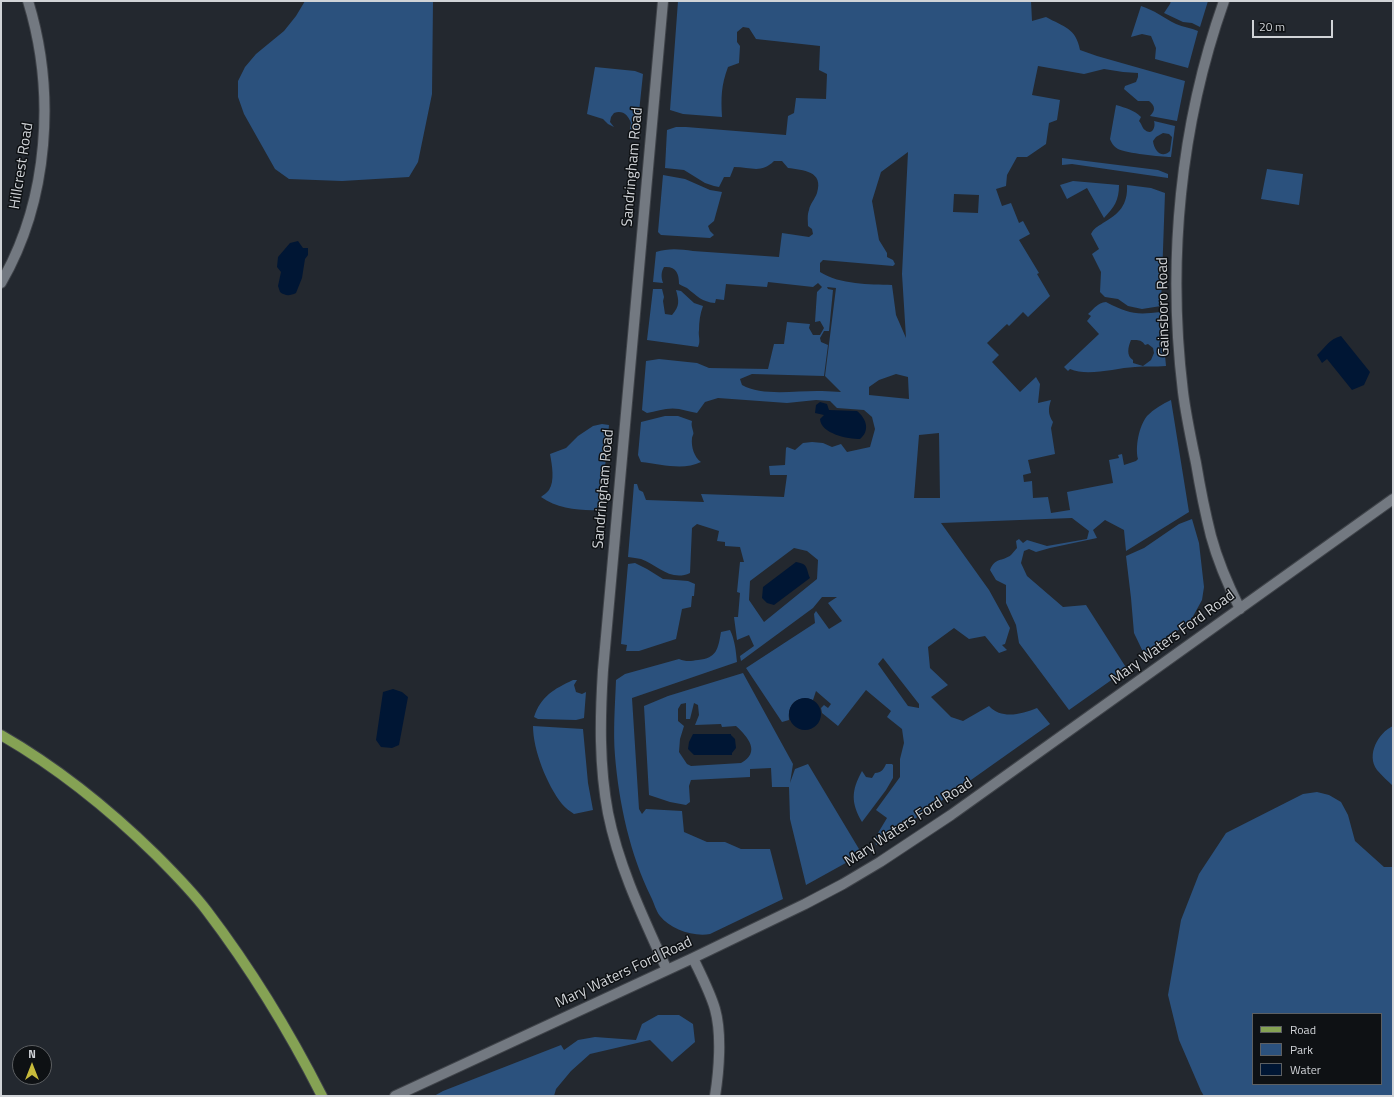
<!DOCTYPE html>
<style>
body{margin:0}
#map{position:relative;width:1394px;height:1097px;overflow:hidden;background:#23282f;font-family:"Titillium Web",sans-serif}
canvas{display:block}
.frame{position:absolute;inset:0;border:2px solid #d0d3d7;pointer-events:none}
.legend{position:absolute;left:1252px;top:1013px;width:130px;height:72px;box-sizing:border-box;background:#0e1114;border:1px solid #5c5f62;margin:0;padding:5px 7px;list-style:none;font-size:12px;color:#d0d3d7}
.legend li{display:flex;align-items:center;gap:8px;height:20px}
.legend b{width:20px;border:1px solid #5c5f62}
.north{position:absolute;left:12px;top:1045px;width:40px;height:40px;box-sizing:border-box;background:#0e1114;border:1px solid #5c5f62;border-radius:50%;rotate:0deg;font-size:11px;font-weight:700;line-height:16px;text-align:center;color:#d0d3d7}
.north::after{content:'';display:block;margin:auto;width:14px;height:18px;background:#c8bb3b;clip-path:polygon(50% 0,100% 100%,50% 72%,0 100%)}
.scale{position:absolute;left:1252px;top:20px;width:81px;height:18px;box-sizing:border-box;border:2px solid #d0d3d7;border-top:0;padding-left:5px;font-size:12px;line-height:14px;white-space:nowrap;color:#d0d3d7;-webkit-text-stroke:3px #0e1114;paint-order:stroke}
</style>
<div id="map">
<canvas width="1394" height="1097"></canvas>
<div class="frame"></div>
<ul class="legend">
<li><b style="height:5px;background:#85a254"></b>Road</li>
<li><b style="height:11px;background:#2b517d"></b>Park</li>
<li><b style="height:11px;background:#001634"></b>Water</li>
</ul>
<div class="north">N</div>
<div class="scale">20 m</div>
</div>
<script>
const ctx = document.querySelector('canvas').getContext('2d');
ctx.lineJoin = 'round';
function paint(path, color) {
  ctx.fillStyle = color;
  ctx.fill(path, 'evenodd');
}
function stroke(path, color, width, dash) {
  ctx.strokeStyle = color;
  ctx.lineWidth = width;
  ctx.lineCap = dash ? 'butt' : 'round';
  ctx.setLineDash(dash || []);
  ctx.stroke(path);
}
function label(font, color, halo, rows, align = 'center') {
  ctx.font = font + ' "Titillium Web",sans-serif';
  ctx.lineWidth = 3;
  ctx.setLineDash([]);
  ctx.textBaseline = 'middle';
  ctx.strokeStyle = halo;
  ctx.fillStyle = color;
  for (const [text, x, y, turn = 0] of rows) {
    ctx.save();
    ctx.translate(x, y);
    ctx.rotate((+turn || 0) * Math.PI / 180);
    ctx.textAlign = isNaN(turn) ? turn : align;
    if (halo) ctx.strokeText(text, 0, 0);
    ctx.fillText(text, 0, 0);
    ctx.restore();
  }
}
paint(new Path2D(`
 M305 1H433L432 94 418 162 409 177 342 181 289 179 275 169 244 114 238 97V81L245 67 256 54 284 31 296 16Z
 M678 1H1031L1032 21 1046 17C1064 27 1076 28 1080 50L1097 56 1185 81 1177 121 1150 116C1156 110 1155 106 1149 101H1138L1124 89 1125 86 1136 82 1138 77V73L1123 72 1104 69 1084 74 1038 66 1032 95 1060 100 1057 120 1049 123 1046 144 1027 157H1017L1007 175 1006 186 996 189 1002 206 1011 203 1019 223 1023 221 1030 234 1019 240 1039 273 1037 274 1050 296 1028 317 1023 312 1009 326 1007 324 987 343 999 355 992 362 1020 392 1036 377 1040 384 1038 403 1051 400C1048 409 1048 414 1053 422L1051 428 1055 454 1028 460 1031 473 1023 475 1024 482 1032 481 1033 498 1048 497 1051 513 1070 510 1067 492 1113 483 1109 460 1119 458 1118 455 1122 454 1124 465 1136 461 1138 459C1135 447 1139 426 1147 416 1154 409 1162 404 1171 400L1189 512 1126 551 1124 530 1105 520 1093 530 1097 538 1050 548 1036 552 1029 549 1024 551 1021 563 1027 576 1063 607 1086 605 1127 669 1069 710 1019 643 1016 625 1006 603V585L996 580 990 570C995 557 1002 562 1011 555 1013 553 1015 550 1017 548L1016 541 1019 539 1023 543 1027 540 1047 546 1087 539 1089 531 1072 518 941 523 989 590 1010 628 1005 644 1002 645 1007 650 999 653 985 636 969 639 954 628 928 647 930 668 948 685 931 697 951 717 963 721 989 706C1002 720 1022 714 1037 708L1050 724 947 797 876 845 875 838 887 818 876 810 900 777V759L904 743 902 729 887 717 891 711 866 690 838 726 822 713 821 708 824 705 828 708 831 704 816 691 813 700C797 695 787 704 789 720L782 722 746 668 815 623 814 614 816 611 829 629 842 621 828 603 837 597H822L813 608 741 661 740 656 754 646 749 635 737 640 734 617H738L740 593 737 592 740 562H744L740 547 725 546V542L717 541 719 531 697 524 692 528 690 573C671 582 657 565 641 559 637 558 633 558 628 557L634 484H637L639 490 643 492 646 500 704 502 701 494 784 497 787 475H770L769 466 785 465 786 448 787 447 795 450 803 443 812 442 823 443 832 447 841 444 847 452 870 447 875 429 872 417 864 410 837 408 830 401 816 400 787 403 718 398 705 402 697 413C690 412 685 410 679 409 668 407 657 411 647 413L642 410 646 361 659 359 697 363 709 368 768 369 774 344H784L787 322 810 324 809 328 813 335H820L824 328 820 321 815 322 817 292 822 287 818 283 813 287 768 282 767 287 726 284 724 300 716 299 715 303C702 302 697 296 687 288 684 287 681 285 679 284 679 273 676 266 664 267 661 272 661 277 663 283L653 282 656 252C668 248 680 249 693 251L779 257 782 233 809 237 813 234 812 229 808 226C808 221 807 215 809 210 810 204 815 199 817 193 824 171 803 170 788 168L782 161H774C761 174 751 167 734 167L730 177H724L719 187 714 186 705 183 684 170 665 168 667 130 676 127H686L786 135 788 116 794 113 796 98 826 99 827 74 819 70 820 46 756 39 749 28 743 27 737 32V42L740 46 739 63 728 67C721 86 721 97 722 117L683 114 670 110ZM908 152 902 274 906 338 896 315 892 285C869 284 841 285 820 272V263L823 260 893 266 895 264 893 260 887 257V253L879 240 872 201 881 172ZM954 194 979 195 978 213 953 212ZM827 287 836 288 825 376 841 392C835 392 829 391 822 391 799 390 763 397 742 385L740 379 752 374 824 376 828 345 821 342 820 338 824 331H829L833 290 828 289ZM896 374 908 377 909 399 869 395V387L879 380ZM939 433 940 498H914L919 435ZM794 548 807 551 818 560 817 579 764 622 749 600 750 581ZM883 658 919 704V708L908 706 878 664Z
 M1171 1H1208L1200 27 1192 23 1183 22 1164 13 1170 4Z
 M1141 6C1154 10 1164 18 1176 24 1183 27 1191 28 1198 31L1188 68 1155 59 1156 48 1151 36 1142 34 1131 37Z
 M595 67 635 71 643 74 637 131 630 129 631 123C628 115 623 110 614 113L611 117 610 122 614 127 608 124 603 119 587 114Z
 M1116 105C1126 108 1134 110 1141 117L1139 121C1142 124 1142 128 1145 130 1152 136 1156 127 1154 121L1175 126 1171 157C1161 157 1126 153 1118 149 1114 147 1111 142 1110 139ZM1163 133 1169 134 1172 137 1170 151C1162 159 1154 151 1153 141L1156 137Z
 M1062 158 1158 170 1168 174V178L1072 164 1062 165Z
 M1267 169 1303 174 1299 205 1261 199Z
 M663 175 685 179 710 190 722 192 714 221 708 226 710 231 714 235 710 238 661 235 658 232Z
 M1073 181 1119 185C1119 201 1114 207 1104 218L1087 188 1067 199 1060 185Z
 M1127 185 1151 188 1165 193 1161 306 1142 309 1128 306 1118 299 1105 297 1100 292 1101 272 1092 254 1099 249 1091 234C1094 228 1097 227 1103 223 1119 214 1128 205 1127 185Z
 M653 289H662L664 297 663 301 665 314 672 315C680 306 679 301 676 290L681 291 694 303 703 306C700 314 699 322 699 330 698 336 701 341 698 347L647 340Z
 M1106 302C1129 314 1136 315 1161 312L1166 366C1155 367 1145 366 1135 367 1115 368 1088 377 1070 369L1068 371 1064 367 1099 334 1087 321 1091 316 1088 314C1095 308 1097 303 1106 302ZM1131 340C1137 340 1141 339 1145 345L1148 344 1153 348 1154 353 1151 360 1143 366 1133 363V360C1126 356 1128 347 1131 340Z
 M665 416H678L692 421C691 425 692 427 693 431 694 435 693 434 692 438 691 447 694 457 701 462 683 471 661 464 641 462L638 455 641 422Z
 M602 424 609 425 601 510C581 511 558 509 541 497 543 495 547 493 549 490 555 481 552 465 550 454L566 448 578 436 593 426Z
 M1192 519 1199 543 1204 587 1202 600 1191 620 1145 656 1134 633 1131 598 1126 556 1144 548 1179 524Z
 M635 563 647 569 663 579 688 581 695 584 694 596H692L691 607 682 609 676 639 639 651H626L627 645 621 644 628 564Z
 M730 630C735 640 736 652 737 662L632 698 639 809 642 814 646 809 682 811 684 832 707 842H725L741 849H770L783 899 710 934C693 937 670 929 660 916 656 911 654 903 651 897 630 854 619 804 615 756 613 731 615 706 616 680L625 674 679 659C686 662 691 661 698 660 717 658 718 649 721 632Z
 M743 673 793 764 790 783 795 769 808 764 862 854 806 885 790 819 789 787H772L771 768 750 769V777L691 780 689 786 690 802 686 805 670 802 649 795 644 706 668 696ZM686 703V719H690L694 703 698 705 699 715 695 725 721 724 722 727 736 726C748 737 761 752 741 763L691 766 687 764 679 752 680 739 684 726 678 721V709L681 704Z
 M573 680H577L574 685 576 692 582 694 586 692 584 718 576 720 538 719 534 717C541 696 554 689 573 680Z
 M533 726 583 729 588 783 593 810 574 814C570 811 565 808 562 804 547 785 533 750 533 726Z
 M1393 726V786C1388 781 1382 776 1377 770 1366 755 1378 733 1393 726Z
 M886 764H892L893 765V778L886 790 862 822C851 803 851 791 862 771L866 777 872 778 875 773C881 773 884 769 886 764Z
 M1317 792 1329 795 1341 802 1348 815 1355 841 1384 867H1393V1096H1204L1201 1091 1179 1040 1168 995 1181 920 1199 874 1226 833 1303 794ZM1253 1014H1381V1084H1253Z
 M658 1015H679L693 1024 695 1042 672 1062 650 1040 590 1054 571 1071 556 1089 554 1096H434L443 1091 561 1045 564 1050 578 1040 595 1037 636 1040 642 1024Z`), '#2b517d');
paint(new Path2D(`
 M298 241 303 248H308V255L305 259 302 278 296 293C290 296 285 296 280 292L278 286 281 272 277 267 278 257 290 243Z
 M1341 336 1370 372 1364 385 1352 390 1327 359 1322 363 1317 355C1325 348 1329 339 1341 336Z
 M820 402 827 404 829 410 857 411C867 419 870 431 860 439 848 439 821 434 820 419L824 415 815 413 816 405Z
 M796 562C809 564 806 569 810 578L774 605 767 603 762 598 763 587Z
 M393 689 402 692 408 697 399 745 392 748 381 747 376 740 383 692Z
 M789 714a16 16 0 1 1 32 0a16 16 0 1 1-32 0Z
 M693 734H731V735L735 739 736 748 732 753V755H694L688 749 689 742Z`), '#001634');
const minor = new Path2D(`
 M663 1 603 670C600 718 599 765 608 813 619 868 644 919 667 970
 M1224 1C1180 125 1167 261 1183 392 1186 416 1191 439 1196 463 1200 487 1205 512 1211 536 1218 562 1228 585 1240 609
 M1 283C49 200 56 92 28 1
 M693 958C701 975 710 992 715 1009 722 1034 719 1071 715 1096
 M395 1096 693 958 805 904 843 884 880 862 951 815 1393 499`);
const major = new Path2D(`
 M1 735C60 769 108 808 156 855 174 873 192 891 207 911 251 969 289 1031 322 1096`);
stroke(minor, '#3f4349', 12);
stroke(major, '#3f4349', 12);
stroke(minor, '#737981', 10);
stroke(major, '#85a254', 10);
label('15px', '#d0d3d7', '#0e1114', [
 ["Hillcrest Road",22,166,-81],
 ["Sandringham Road",633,167,-85],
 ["Gainsboro Road",1164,307,-91],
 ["Sandringham Road",604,489,-85],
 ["Mary Waters Ford Road",1173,638,-36],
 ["Mary Waters Ford Road",909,823,-33],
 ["Mary Waters Ford Road",624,973,-25]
]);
</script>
